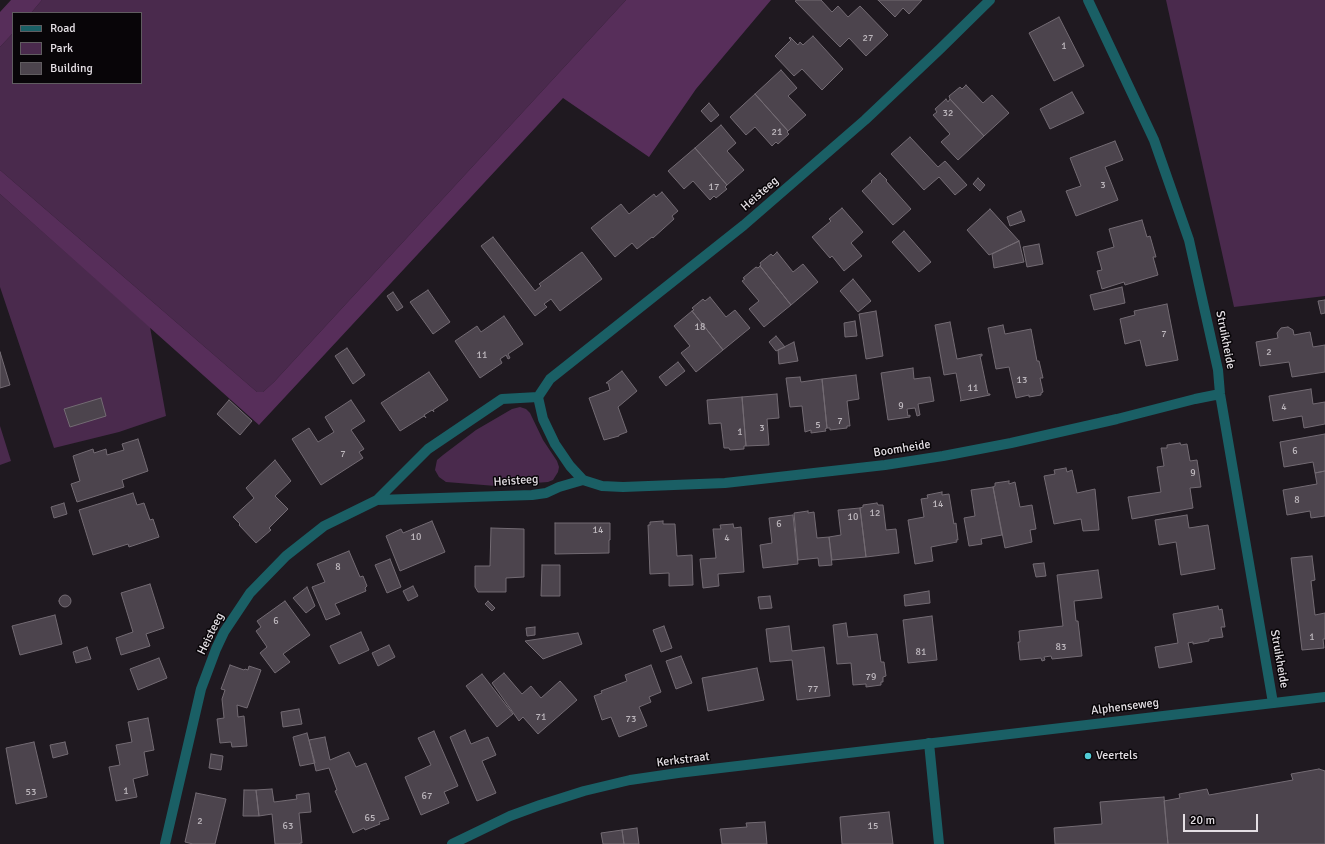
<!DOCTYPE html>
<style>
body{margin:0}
#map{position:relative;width:1325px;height:844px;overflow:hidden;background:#1f1920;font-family:Signika,sans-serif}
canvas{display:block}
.legend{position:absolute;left:12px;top:12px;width:130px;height:72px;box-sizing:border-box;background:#080508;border:1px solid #605c60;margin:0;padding:5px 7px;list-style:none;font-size:12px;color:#e4dfe4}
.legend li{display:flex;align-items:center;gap:8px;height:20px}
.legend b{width:20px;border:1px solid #605c60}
.scale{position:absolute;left:1183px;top:814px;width:75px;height:18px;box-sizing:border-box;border:2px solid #e4dfe4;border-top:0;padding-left:5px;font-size:12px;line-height:14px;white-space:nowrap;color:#e4dfe4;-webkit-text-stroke:3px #080508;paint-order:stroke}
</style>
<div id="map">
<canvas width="1325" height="844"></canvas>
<ul class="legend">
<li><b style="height:5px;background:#1a5f65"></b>Road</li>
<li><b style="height:11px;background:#4a2a4d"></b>Park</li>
<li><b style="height:11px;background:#4c444d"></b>Building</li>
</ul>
<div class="scale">20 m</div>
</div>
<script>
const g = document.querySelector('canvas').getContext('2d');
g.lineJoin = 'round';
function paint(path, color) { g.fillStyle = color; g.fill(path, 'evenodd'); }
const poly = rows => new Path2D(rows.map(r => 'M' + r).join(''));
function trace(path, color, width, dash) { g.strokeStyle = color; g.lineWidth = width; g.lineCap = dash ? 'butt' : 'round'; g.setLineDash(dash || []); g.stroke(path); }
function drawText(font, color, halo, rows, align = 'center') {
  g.font = font + ' Signika,sans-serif'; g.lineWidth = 3; g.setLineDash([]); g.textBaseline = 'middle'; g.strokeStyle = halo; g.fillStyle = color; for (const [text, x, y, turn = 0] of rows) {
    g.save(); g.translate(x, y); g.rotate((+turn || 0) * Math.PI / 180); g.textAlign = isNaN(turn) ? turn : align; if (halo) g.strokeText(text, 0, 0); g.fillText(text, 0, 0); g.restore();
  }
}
paint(poly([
 [42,0,626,0,274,382,263,392,257,392,0,170,0,47,13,33,13,83,141,83,141,13,31,13],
 [1166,0,1325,0,1325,296,1234,307],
 [0,194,150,327,166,416,119,432,54,448,0,287],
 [520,407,526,409,530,413,543,440,557,461,559,467,558,472,553,480,548,482,496,486,446,482,439,477,435,470,437,460,443,455,476,430,512,409],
 [0,426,11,461,0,465]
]), '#4a2a4d');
paint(poly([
 [11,0,42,0,31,13,13,13,13,33,0,47,0,12],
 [626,0,771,0,696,89,649,157,563,98,259,425,0,194,0,170,257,392,263,392,274,382]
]), '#572e5a');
const building = poly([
 [797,0,821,0,832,12,838,6,848,17,860,6,888,35,866,56,849,38,840,47,795,1,797,0],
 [878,0,922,0,909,14,903,8,895,17,878,0],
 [1059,17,1084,66,1054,81,1029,33,1059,17],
 [813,36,843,69,822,90,802,69,794,76,775,56,791,40,789,38,790,37,798,45,800,42,803,45,813,36],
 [781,70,797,88,788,96,806,115,788,131,755,94,781,70],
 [966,85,983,103,992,95,1009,113,984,136,950,99,949,96,960,87,962,89,966,85],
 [1072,92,1084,113,1050,129,1040,109,1072,92],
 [755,94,788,131,787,132,789,134,778,144,776,142,772,146,755,127,746,135,730,117,755,94],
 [946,99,948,102,950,99,984,136,958,160,941,142,950,134,933,115,937,112,935,109,946,99],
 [709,103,719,115,711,122,701,111,709,103],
 [721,125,736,143,727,151,744,170,727,185,695,148,721,125],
 [910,137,938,167,945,161,967,185,955,195,939,177,924,190,891,154,910,137],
 [1115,141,1123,160,1105,167,1118,200,1076,216,1066,191,1081,186,1070,158,1115,141],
 [695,148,727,185,725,187,727,189,716,198,714,196,710,200,693,181,684,189,668,171,695,148],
 [880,173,887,180,886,181,911,209,893,225,862,191,872,182,871,181,880,173],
 [978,178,985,185,980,191,973,184,978,178],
 [662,192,678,211,672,216,674,219,653,238,652,237,637,249,632,243,615,257,591,228,621,204,629,214,654,194,656,197,662,192],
 [842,208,863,232,851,243,862,256,844,271,832,256,830,258,812,237,831,221,829,219,842,208],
 [990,209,1019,241,989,255,967,230,990,209],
 [1021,211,1025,221,1010,226,1007,217,1021,211],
 [1142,220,1147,237,1150,236,1156,257,1153,257,1158,275,1125,285,1124,282,1102,289,1097,271,1102,270,1097,252,1114,247,1109,229,1142,220],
 [904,231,931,262,919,272,892,242,904,231],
 [493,237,535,291,541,286,539,284,582,252,602,279,560,311,551,299,544,304,547,307,535,316,481,246,493,237],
 [1019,241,1024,262,994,268,992,254,1019,241],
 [1039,244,1043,264,1027,267,1023,247,1039,244],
 [777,252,793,272,803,264,818,282,791,305,760,266,761,265,760,263,771,254,773,256,777,252],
 [760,266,791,305,764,327,749,309,759,301,742,281,745,279,743,278,756,267,758,268,760,266],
 [853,279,871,301,858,312,840,291,853,279],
 [1122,287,1125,303,1094,310,1090,295,1122,287],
 [428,290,450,322,433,334,410,302,428,290],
 [393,292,403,307,397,311,387,296,393,292],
 [710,297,726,317,735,310,750,328,723,350,692,311,694,310,692,308,703,299,705,301,710,297],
 [1325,300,1325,313,1321,314,1318,301,1325,300],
 [1167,304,1178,360,1146,366,1140,340,1125,344,1120,319,1135,315,1134,311,1167,304],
 [692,311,723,350,696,372,681,353,690,346,674,326,692,311],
 [876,311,883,356,866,359,859,314,876,311],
 [504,316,523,344,508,354,510,358,508,359,506,355,500,359,502,363,480,378,455,341,477,326,481,332,504,316],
 [855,321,857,336,845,337,844,323,855,321],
 [950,322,957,359,982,354,982,356,980,356,988,394,990,394,990,395,960,401,961,400,956,373,944,375,935,325,950,322],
 [1003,325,1005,334,1031,329,1037,361,1039,361,1043,378,1040,378,1043,392,1041,393,1041,395,1029,397,1029,395,1016,398,1009,367,996,369,988,328,1003,325],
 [1288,327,1293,330,1294,335,1310,332,1313,347,1325,345,1325,372,1292,377,1289,362,1260,366,1256,342,1278,338,1277,333,1281,328,1288,327],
 [776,336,785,347,776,351,769,342,776,336],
 [794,342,798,361,779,364,778,350,794,342],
 [347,348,365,375,353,384,335,356,347,348],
 [0,352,10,385,0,388,0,352],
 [678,362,685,371,666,386,659,377,678,362],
 [913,368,914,379,930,377,934,401,918,404,920,415,917,416,915,408,907,409,908,416,910,415,910,417,888,420,881,373,913,368],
 [622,371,637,391,618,407,627,432,619,435,619,436,604,440,589,398,610,390,608,383,606,383,622,371],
 [429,372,448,400,433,410,434,412,432,410,424,415,426,418,424,416,400,431,381,403,429,372],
 [856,375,859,399,847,401,850,426,847,426,847,428,830,430,830,428,827,428,822,379,856,375],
 [800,377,801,382,822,379,827,428,825,429,826,431,811,433,811,430,805,432,802,406,790,407,786,378,800,377],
 [1311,389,1313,404,1325,402,1325,424,1304,428,1302,416,1273,421,1269,396,1311,389],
 [777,394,779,418,767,419,769,445,746,446,742,397,777,394],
 [742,397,746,446,744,446,744,449,730,450,729,448,724,448,721,423,709,424,707,400,742,397],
 [101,398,106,416,70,427,64,409,101,398],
 [229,400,252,421,240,435,217,414,229,400],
 [351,400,365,421,351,430,364,449,359,452,363,458,321,485,292,439,309,428,318,442,334,432,325,417,351,400],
 [1325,434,1325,471,1315,473,1313,462,1284,467,1280,442,1325,434],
 [138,439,148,471,122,480,124,487,77,502,71,484,80,481,73,456,93,449,94,453,106,449,107,455,124,450,122,444,138,439],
 [1180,443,1181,445,1187,444,1190,461,1197,460,1201,487,1190,488,1193,508,1132,519,1128,497,1161,492,1157,467,1164,466,1161,448,1167,448,1167,445,1180,443],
 [275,460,291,481,275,496,288,509,269,528,271,530,256,543,239,525,240,524,233,517,254,498,246,488,275,460],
 [1066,468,1067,472,1072,470,1077,493,1095,489,1099,530,1083,531,1081,519,1054,524,1044,476,1055,474,1054,470,1066,468],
 [1325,471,1325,516,1311,518,1310,511,1287,515,1283,490,1317,484,1315,473,1325,471],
 [1009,481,1009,484,1015,482,1020,507,1032,505,1036,529,1030,530,1032,542,1005,548,993,487,995,486,995,483,1009,481],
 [993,487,1002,535,981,539,982,544,969,546,964,518,975,516,971,490,993,487],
 [942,492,942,495,949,494,954,524,956,523,958,540,956,540,957,542,931,547,933,561,915,564,908,520,924,517,921,499,928,498,927,495,942,492],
 [133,493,137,505,144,503,150,520,153,519,159,537,129,547,128,544,93,555,79,510,133,493],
 [64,503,67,514,54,518,51,507,64,503],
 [877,503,878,505,883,505,886,530,896,529,899,553,866,557,860,508,863,507,863,505,877,503],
 [860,508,866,557,832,560,829,537,841,535,838,510,860,508],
 [808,511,808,513,814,512,817,538,829,537,832,565,819,566,818,558,798,560,794,513,808,511],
 [793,515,798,564,763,568,760,545,772,543,769,518,793,515],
 [1187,515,1189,528,1208,525,1215,569,1181,575,1176,542,1159,545,1155,520,1187,515],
 [432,521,445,552,400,571,386,536,401,529,403,533,432,521],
 [663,521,663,524,675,524,677,556,692,555,693,585,669,586,669,573,650,574,648,525,650,525,650,522,663,521],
 [555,523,610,523,610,540,609,540,609,553,555,554,555,523],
 [733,524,734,528,741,527,744,572,718,574,719,586,703,588,700,559,716,558,713,529,721,529,720,525,733,524],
 [491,528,524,529,524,577,506,578,506,592,478,592,475,587,475,566,490,566,491,528],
 [349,551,360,577,363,576,367,586,365,588,366,591,335,604,340,614,326,620,312,587,325,582,317,564,349,551],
 [1312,556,1315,580,1311,581,1315,615,1325,613,1325,639,1323,639,1324,648,1302,650,1291,558,1312,556],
 [390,559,401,587,387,593,375,565,390,559],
 [1044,563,1046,576,1036,577,1033,564,1044,563],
 [542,565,560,565,560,596,541,596,542,565],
 [1098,570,1102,598,1074,601,1076,621,1078,621,1082,656,1052,659,1051,656,1044,657,1045,660,1042,661,1041,658,1020,660,1018,642,1020,642,1019,631,1063,626,1057,575,1098,570],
 [150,584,164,628,146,634,150,646,121,655,116,638,133,632,121,593,150,584],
 [413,586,418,596,408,601,403,591,413,586],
 [307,587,315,606,306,613,293,598,307,587],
 [929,591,930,603,905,606,904,595,929,591],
 '59 601a6 6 0 1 1 12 0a6 6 0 1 1-12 0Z',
 [770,596,772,608,760,609,758,597,770,596],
 [285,601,310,635,283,654,290,662,275,673,260,653,267,647,256,631,261,627,257,621,285,601],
 [488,601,495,608,492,611,485,604,488,601],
 [1218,606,1219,610,1222,609,1225,627,1221,627,1223,637,1209,639,1209,641,1193,644,1193,642,1188,643,1192,662,1159,668,1155,647,1178,643,1173,614,1218,606],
 [55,615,62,644,20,655,12,626,55,615],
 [932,616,937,660,908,663,903,620,932,616],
 [846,623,848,637,877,634,881,662,884,662,886,676,883,677,883,682,881,682,881,685,866,687,866,684,853,685,851,663,837,664,833,625,846,623],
 [664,626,672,648,661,652,653,630,664,626],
 [789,626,792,651,824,647,830,696,797,700,792,660,770,662,766,629,789,626],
 [535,627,535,635,527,636,526,628,535,627],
 [361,632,369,650,339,664,330,646,361,632],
 [578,633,582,644,543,659,525,641,578,633],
 [389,645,395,657,378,666,372,653,389,645],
 [87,647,91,659,76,663,73,652,87,647],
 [681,656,692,683,676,689,666,661,681,656],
 [159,658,167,678,138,690,130,669,159,658],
 [230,665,244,670,245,669,248,670,249,666,261,670,247,708,237,705,238,717,244,716,247,746,232,747,231,742,220,743,217,719,224,718,222,699,225,690,221,689,230,665],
 [651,665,661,692,649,697,651,702,639,707,647,726,619,737,611,717,602,720,594,696,602,693,601,691,627,681,625,675,651,665],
 [757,668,764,700,708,711,702,678,757,668],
 [504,673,522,694,531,686,541,698,560,681,577,700,538,734,523,717,519,721,492,683,504,673],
 [482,674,513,714,497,727,466,686,482,674],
 [299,709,302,724,283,727,281,712,299,709],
 [148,718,154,750,144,752,148,775,133,779,137,797,116,801,109,767,120,765,116,745,132,742,128,722,148,718],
 [465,730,471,744,488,737,496,755,482,761,496,793,477,801,450,737,465,730],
 [434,731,458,786,444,792,449,803,421,815,405,777,431,765,418,738,434,731],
 [307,733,315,763,300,766,293,737,307,733],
 [325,737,330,760,349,752,356,767,366,763,389,819,379,822,380,824,365,830,364,828,353,833,335,791,337,790,329,768,316,771,309,740,325,737],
 [34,742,47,797,16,804,6,748,34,742],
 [65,742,68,754,53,758,50,745,65,742],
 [211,754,223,756,221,770,209,768,211,754],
 [1319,769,1325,771,1325,844,1168,844,1164,801,1180,798,1179,794,1207,789,1209,795,1293,780,1291,774,1319,769],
 [272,789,274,802,297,799,296,795,309,793,311,812,299,813,302,843,300,843,300,844,275,844,272,814,259,816,256,790,272,789],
 [244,790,256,790,259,816,243,816,244,790],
 [196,793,226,799,215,844,193,844,185,842,196,793],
 [1164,797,1168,844,1055,844,1054,828,1102,824,1100,802,1164,797],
 [889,812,893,844,842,844,840,817,889,812],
 [765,822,767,844,722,844,720,829,747,827,746,823,765,822],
 [637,828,639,844,624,844,622,830,637,828],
 [622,830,624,844,603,844,601,833,622,830]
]);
paint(building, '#4c444d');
trace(building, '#736b73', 1);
trace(poly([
 [1088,0,1154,140,1189,240,1218,370,1220,394,1273,703],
 [538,397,543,419,555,444,570,466,583,480,602,486,623,487,725,483,885,465,943,456,1011,443,1117,419,1195,399,1220,394],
 [377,500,532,495,546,493,559,487,583,480],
 [929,743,939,844],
 [165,844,201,689,216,649,224,632,250,593,286,556,324,526,377,500,428,449,502,399,538,397,550,379,744,225,865,120,940,49,990,0]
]), '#1a5f65', 10);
trace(poly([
 [452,844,510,816,540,805,584,791,630,780,678,773,1325,697]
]), '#1a5f65', 10);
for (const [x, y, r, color] of [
 [1088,756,4,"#52ccd6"]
]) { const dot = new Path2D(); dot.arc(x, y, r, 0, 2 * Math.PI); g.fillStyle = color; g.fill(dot); trace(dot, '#080508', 1.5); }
drawText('10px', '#beb8be', null, [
 ["27",868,38],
 ["1",1064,46],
 ["32",948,113],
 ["21",777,132],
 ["3",1103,185],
 ["17",714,187],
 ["18",700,327],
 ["7",1164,334],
 ["2",1269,352],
 ["11",482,355],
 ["13",1022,380],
 ["11",973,388],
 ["9",901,406],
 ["4",1284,407],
 ["7",840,421],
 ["5",818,425],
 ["3",762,428],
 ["1",740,432],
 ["6",1295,451],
 ["7",343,454],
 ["9",1193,473],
 ["8",1297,500],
 ["14",938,504],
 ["12",875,513],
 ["10",853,517],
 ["6",779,524],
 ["14",598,530],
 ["10",416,537],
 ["4",727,538],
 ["8",338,567],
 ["6",276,621],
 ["1",1312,637],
 ["83",1061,647],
 ["81",921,652],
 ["79",871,677],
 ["77",813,689],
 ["71",541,717],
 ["73",631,719],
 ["1",126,791],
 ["53",31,792],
 ["67",427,796],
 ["65",370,818],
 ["2",200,821],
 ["63",288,826],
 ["15",873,826]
]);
drawText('12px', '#e4dfe4', '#080508', [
 ["Heisteeg",760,194,-41],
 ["Struikheide",1225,340,79],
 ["Boomheide",902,449,-9],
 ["Heisteeg",516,481,-4],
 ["Heisteeg",211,634,-64],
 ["Struikheide",1279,659,80],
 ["Alphenseweg",1125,707,-7],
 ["Kerkstraat",683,760,-7]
]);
drawText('12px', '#e4dfe4', '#080508', [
 ["Veertels",1096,756]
], 'left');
</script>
